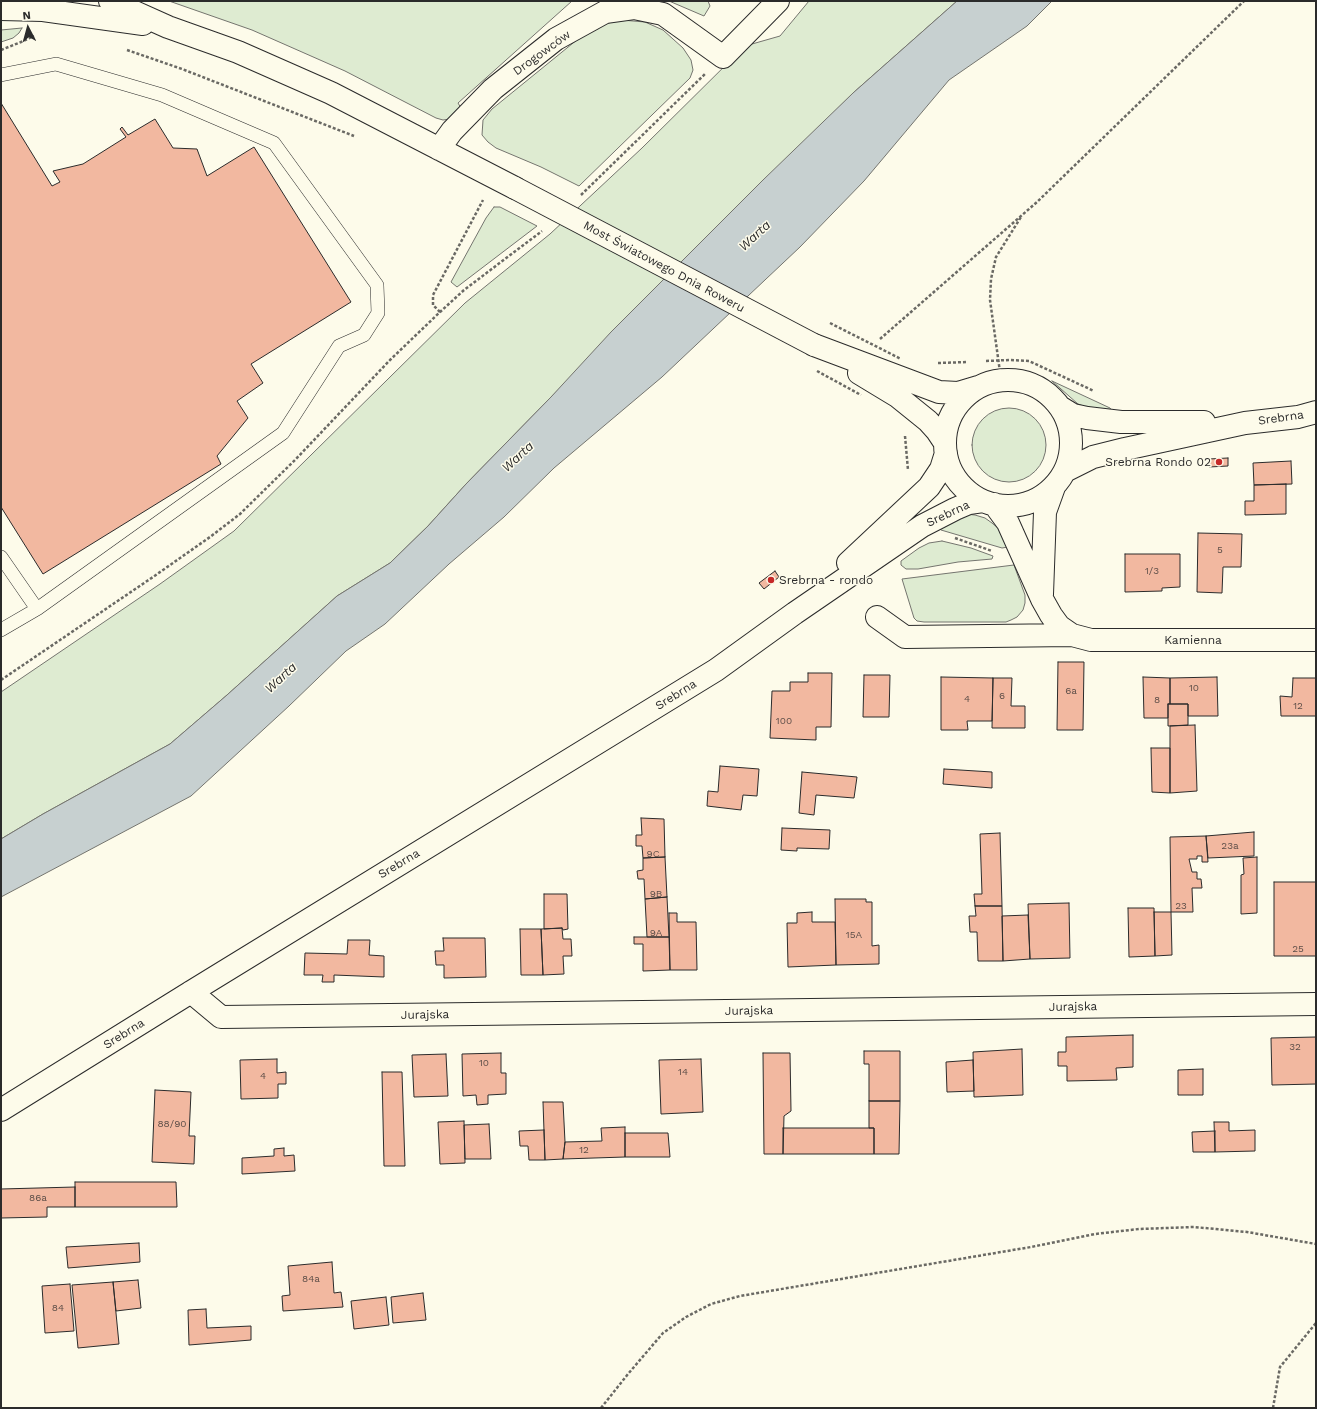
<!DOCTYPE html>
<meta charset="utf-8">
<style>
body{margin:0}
#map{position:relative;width:1317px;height:1409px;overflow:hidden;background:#fdfbea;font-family:"Work Sans",sans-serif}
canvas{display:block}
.frame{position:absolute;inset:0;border:2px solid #2b2b2b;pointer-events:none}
.north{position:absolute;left:8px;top:8px;width:40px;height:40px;-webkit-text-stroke:3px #fdfbea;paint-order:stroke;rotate:354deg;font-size:11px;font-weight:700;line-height:16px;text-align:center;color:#2b2b2b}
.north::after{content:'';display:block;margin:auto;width:14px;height:18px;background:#2b2b2b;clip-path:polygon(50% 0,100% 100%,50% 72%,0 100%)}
</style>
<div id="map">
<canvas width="1317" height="1409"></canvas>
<div class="frame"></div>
<div class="north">N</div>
</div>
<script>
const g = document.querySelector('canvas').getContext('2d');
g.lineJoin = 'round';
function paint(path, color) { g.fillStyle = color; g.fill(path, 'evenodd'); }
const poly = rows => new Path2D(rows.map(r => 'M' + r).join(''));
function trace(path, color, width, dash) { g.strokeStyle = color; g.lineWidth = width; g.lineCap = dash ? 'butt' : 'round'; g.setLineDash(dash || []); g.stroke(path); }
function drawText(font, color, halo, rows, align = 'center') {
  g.font = font + ' "Work Sans",sans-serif'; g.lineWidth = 3; g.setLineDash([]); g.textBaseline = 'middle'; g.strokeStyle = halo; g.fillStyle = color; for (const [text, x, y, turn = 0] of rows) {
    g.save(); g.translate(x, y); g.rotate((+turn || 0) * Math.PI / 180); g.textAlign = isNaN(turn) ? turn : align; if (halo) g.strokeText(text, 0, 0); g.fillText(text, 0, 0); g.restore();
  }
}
const green = poly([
 [169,1,572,1,458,103,461,108,450,119,443,120,436,118,345,71,252,30,169,1],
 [669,1,708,1,710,6,704,16,669,1],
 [809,1,957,1,853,93,551,397,466,484,428,526,390,563,337,596,227,695,170,744,43,814,1,839,1,692,160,584,234,531,465,303,550,234,642,148,745,46,780,36,809,1],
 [621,20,645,22,663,30,683,48,691,60,693,70,690,78,579,186,541,167,496,148,488,142,482,135,483,120,492,109,578,39,600,25,621,20],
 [22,28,19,33,13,38,1,42,1,30,22,28],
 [494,207,500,207,537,226,457,287,451,282,486,218,494,207],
 [1052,381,1110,408,1113,412,1086,407,1078,404,1052,381],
 '972 445a37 37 0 1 1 74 0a37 37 0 1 1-74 0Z',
 [965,514,975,515,985,518,992,523,999,529,1008,547,1002,548,941,530,936,525,965,514],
 [942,541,971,548,993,556,992,559,958,562,918,569,906,569,901,565,901,561,919,548,929,543,942,541],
 [1014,565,1025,595,1025,603,1023,610,1017,617,1011,620,1006,622,924,622,917,621,914,618,902,579,1014,565]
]);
paint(green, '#deebd1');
trace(green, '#74746e', 1);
const water = poly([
 [957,1,1052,1,1027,26,949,80,864,181,800,247,662,377,554,468,504,517,449,564,385,624,346,651,289,706,191,796,1,897,1,839,43,814,170,744,227,695,337,596,390,563,428,526,466,484,551,397,611,332,763,180,853,93,957,1]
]);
paint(water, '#c7d0d0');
trace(water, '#74746e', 1);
const building = poly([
 [1,103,52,186,60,182,53,171,83,164,126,137,120,129,122,127,128,135,155,119,173,148,197,149,207,176,254,147,351,302,251,364,263,383,237,401,248,418,217,456,221,464,43,574,1,507,1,103],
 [1228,458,1228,466,1209,467,1209,459,1228,458],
 [1291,461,1292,484,1254,485,1253,463,1291,461],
 [1286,484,1286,514,1245,515,1245,501,1254,501,1254,485,1286,484],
 [1198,533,1242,534,1241,567,1223,567,1222,593,1197,592,1198,533],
 [1125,554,1180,554,1180,587,1162,588,1162,591,1125,592,1125,554],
 [775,571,779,577,764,589,759,583,775,571],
 [1058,662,1084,662,1083,730,1057,730,1058,662],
 [808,673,832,673,831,727,816,727,816,740,770,738,772,691,790,691,790,682,808,682,808,673],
 [864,675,890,675,889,717,863,717,864,675],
 [941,677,993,678,992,721,967,721,968,730,941,730,941,677],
 [1143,677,1170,678,1170,704,1168,704,1168,718,1144,718,1143,677],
 [1217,677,1218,716,1188,716,1188,704,1170,704,1170,678,1217,677],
 [993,678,1012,678,1011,706,1025,706,1025,728,992,728,993,678],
 [1293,678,1316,678,1316,716,1281,716,1280,696,1292,697,1293,678],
 [1168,704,1188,704,1188,725,1168,726,1168,704],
 [1195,725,1197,791,1170,793,1170,726,1195,725],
 [1151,748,1170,748,1170,793,1152,792,1151,748],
 [720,766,759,769,757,796,743,795,741,810,707,806,708,791,718,792,720,766],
 [944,769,992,772,992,788,943,784,944,769],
 [802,772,857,777,854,798,816,795,814,815,799,813,802,772],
 [641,818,664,819,665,857,643,858,642,846,636,846,636,835,642,835,641,818],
 [782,828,830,830,829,849,797,848,797,851,781,850,782,828],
 [1254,832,1254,856,1208,858,1206,836,1254,832],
 [1000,833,1002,906,975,906,974,894,982,894,980,834,1000,833],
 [1206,836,1208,862,1202,862,1202,856,1197,856,1197,859,1189,859,1192,872,1197,872,1197,879,1201,879,1202,888,1192,888,1193,912,1171,912,1170,837,1206,836],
 [665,857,667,897,645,899,644,879,638,879,637,871,643,870,643,858,665,857],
 [1257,857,1257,913,1241,914,1241,875,1244,874,1243,858,1257,857],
 [1274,882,1316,882,1316,956,1274,956,1274,882],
 [544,894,567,894,568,929,563,930,562,928,544,929,544,894],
 [667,897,669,937,647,937,645,899,667,897],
 [835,899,866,899,866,902,872,902,872,946,879,945,879,964,836,965,835,899],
 [1069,903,1070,958,1030,959,1028,904,1069,903],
 [975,906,1002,906,1003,961,978,961,977,932,970,932,969,916,976,916,975,906],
 [1128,908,1154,908,1155,956,1129,957,1128,908],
 [812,912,812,922,835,922,836,965,788,967,787,923,797,923,797,913,812,912],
 [1154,912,1171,912,1172,955,1155,956,1154,912],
 [669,913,677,913,677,922,696,922,697,970,670,970,669,913],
 [1028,915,1030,959,1003,961,1002,916,1028,915],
 [562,928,563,939,571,939,572,956,563,956,564,974,543,975,541,929,562,928],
 [520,929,541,929,543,975,521,975,520,929],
 [634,937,669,937,670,970,643,971,643,944,634,944,634,937],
 [443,938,485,938,486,977,444,978,444,965,436,965,435,951,444,951,443,938],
 [348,940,370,940,369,955,384,956,384,977,334,975,334,982,322,982,323,975,304,975,305,953,347,954,348,940],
 [1133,1035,1133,1067,1116,1068,1117,1080,1067,1081,1067,1066,1058,1066,1058,1052,1066,1052,1066,1037,1133,1035],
 [1316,1037,1316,1084,1272,1085,1271,1038,1316,1037],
 [1022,1049,1023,1095,974,1097,973,1052,1022,1049],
 [864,1051,900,1051,900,1101,869,1101,869,1064,864,1064,864,1051],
 [501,1053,501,1073,506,1073,506,1094,488,1095,488,1104,477,1105,476,1095,463,1096,462,1054,501,1053],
 [763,1053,790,1053,791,1111,784,1116,783,1154,764,1154,763,1053],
 [446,1054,448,1096,414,1097,412,1055,446,1054],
 [277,1059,277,1073,286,1072,286,1084,278,1084,278,1098,241,1099,240,1060,277,1059],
 [701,1059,703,1112,661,1114,659,1060,701,1059],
 [973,1060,974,1091,947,1092,946,1062,973,1060],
 [1203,1069,1203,1095,1178,1095,1178,1070,1203,1069],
 [382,1072,402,1072,405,1166,384,1166,382,1072],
 [155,1090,191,1092,189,1136,195,1136,194,1164,152,1162,155,1090],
 [869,1101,900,1101,899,1154,874,1154,874,1128,869,1128,869,1101],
 [543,1102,563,1102,565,1142,563,1159,545,1160,543,1102],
 [464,1121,465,1163,440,1164,438,1122,464,1121],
 [1214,1122,1229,1122,1229,1131,1255,1130,1255,1151,1215,1152,1214,1122],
 [489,1124,491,1159,465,1159,464,1125,489,1124],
 [625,1127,625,1157,563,1159,565,1142,602,1141,601,1128,625,1127],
 [783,1128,874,1128,874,1154,783,1154,783,1128],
 [544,1130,545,1160,529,1160,528,1146,520,1146,519,1131,544,1130],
 [1215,1131,1215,1152,1193,1152,1192,1132,1215,1131],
 [625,1133,668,1133,670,1157,625,1157,625,1133],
 [284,1148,284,1156,294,1155,295,1171,242,1174,242,1158,274,1156,274,1149,284,1148],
 [75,1182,176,1182,177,1207,75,1207,75,1182],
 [75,1187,75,1207,47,1207,47,1217,1,1218,1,1189,75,1187],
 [139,1243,140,1262,68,1268,66,1247,139,1243],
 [332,1262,334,1293,341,1292,343,1307,283,1311,282,1296,290,1295,288,1266,332,1262],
 [138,1280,141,1308,116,1311,113,1282,138,1280],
 [113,1282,119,1344,78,1348,72,1285,113,1282],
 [70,1284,74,1331,45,1333,42,1286,70,1284],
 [423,1293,426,1320,393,1323,391,1297,423,1293],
 [386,1297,389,1325,354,1329,351,1301,386,1297],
 [206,1309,207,1328,251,1326,251,1340,189,1345,188,1310,206,1309]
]);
paint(building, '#f2b8a0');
trace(building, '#2b2b2b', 1);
const service = poly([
 [1,75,56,64,162,95,274,143,377,285,378,313,364,335,339,346,283,433,37,609,1,630],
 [1,557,37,609]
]);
const minor = poly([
 [110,1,168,27,238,52,331,93,515,188],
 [1,9,43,10,143,24],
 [439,149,452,131,493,89,556,39,605,12,634,8,663,14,723,57,778,1],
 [814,345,939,392,958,393,978,387],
 [859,373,897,396,928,421,937,431,945,443],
 '945 443a63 63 0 1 1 126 0a63 63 0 1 1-126 0Z',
 [1060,407,1073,415,1087,418,1121,422,1204,422],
 [1065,471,1093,457,1125,449,1245,423,1298,417,1316,412],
 [994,504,1008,523,1042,599,1051,615,1059,626,1072,635],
 [848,563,929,487,941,469,946,453],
 [1042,594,1045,512,1054,487],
 [877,617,905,637,1072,635,1091,640,1316,640],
 [191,992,221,1017,1316,1004],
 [1,1110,191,992,716,670,795,613,922,526,955,509,969,503,983,501]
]);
trace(service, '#2b2b2b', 14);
trace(minor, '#2b2b2b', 24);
trace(poly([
 [1,50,21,42,34,36],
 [127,50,182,69,354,136],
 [581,195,705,74],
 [440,312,433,305,433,295,483,200],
 [880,339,1037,202,1244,1],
 [986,361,1009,360,1029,361,1094,391],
 [938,363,967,362],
 [1000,372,990,300,991,279,996,257,1021,217],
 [905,436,908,470],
 [955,538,992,551],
 [1,680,153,577,210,537,240,514,295,460,390,360,440,312,464,290,542,231],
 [601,1408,628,1374,663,1333,686,1317,711,1304,740,1296,1031,1247,1095,1234,1139,1229,1194,1227,1247,1232,1316,1244],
 [1273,1408,1280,1367,1316,1323]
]), '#6a6964', 2.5, [3, 2]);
trace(service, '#fdfbea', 13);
trace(minor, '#fdfbea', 22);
const minorBridge = poly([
 [515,188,814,345]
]);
trace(minorBridge, '#2b2b2b', 24, []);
trace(poly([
 [830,323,901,359],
 [817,371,861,395]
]), '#6a6964', 2.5, [3, 2]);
trace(minorBridge, '#fdfbea', 22);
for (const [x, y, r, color] of [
 [1219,462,4,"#c62828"],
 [771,580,4,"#c62828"]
]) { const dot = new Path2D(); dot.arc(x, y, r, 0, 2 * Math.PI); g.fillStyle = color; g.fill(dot); trace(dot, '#fdfbea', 1.5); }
drawText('10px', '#5d4e48', null, [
 ["5",1220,550],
 ["1/3",1152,571],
 ["10",1194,688],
 ["6a",1071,691],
 ["6",1002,696],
 ["4",967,699],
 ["8",1157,700],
 ["12",1298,706],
 ["100",784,721],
 ["23a",1230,846],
 ["9C",653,854],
 ["9B",656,894],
 ["23",1181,906],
 ["9A",656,933],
 ["15A",854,935],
 ["25",1298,949],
 ["32",1295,1047],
 ["10",484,1063],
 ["14",683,1072],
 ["4",263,1076],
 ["88/90",172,1124],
 ["12",584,1150],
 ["86a",38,1198],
 ["84a",311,1279],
 ["84",58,1308]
]);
drawText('12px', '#2b2b2b', '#fdfbea', [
 ["Drogowców",542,53,-36],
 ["Most Światowego Dnia Roweru",664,267,28],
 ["Srebrna",1281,418,-8],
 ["Srebrna",948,514,-25],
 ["Kamienna",1193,640],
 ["Srebrna",676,695,-32],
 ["Srebrna",399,864,-31],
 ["Jurajska",1073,1007,-1],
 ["Jurajska",749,1011,-1],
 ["Jurajska",425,1015,-1],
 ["Srebrna",124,1034,-32]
]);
drawText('12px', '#2b2b2b', '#fdfbea', [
 ["Srebrna Rondo 02",1211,462],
 ["Srebrna - rondo",779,580,"left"]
], 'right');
drawText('italic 13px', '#2b2b2b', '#fdfbea', [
 ["Warta",755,236,-43],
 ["Warta",518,457,-43],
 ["Warta",281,678,-43]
]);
</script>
